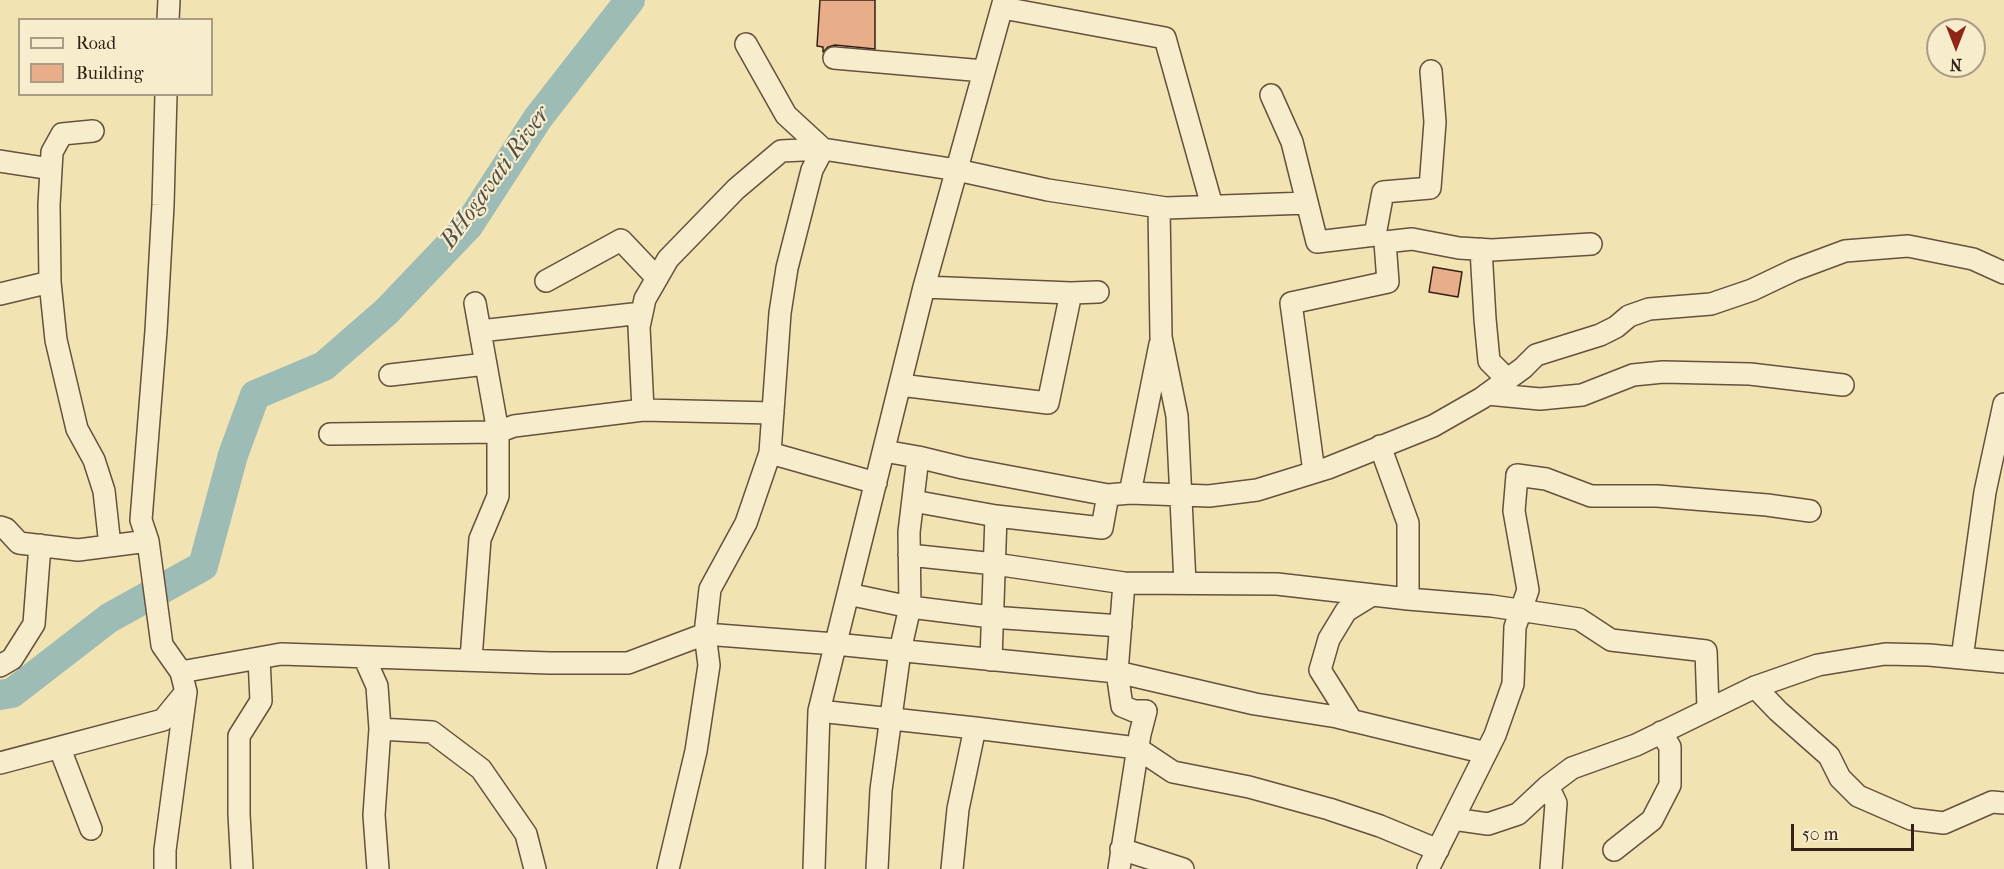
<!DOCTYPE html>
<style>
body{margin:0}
#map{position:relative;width:2004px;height:869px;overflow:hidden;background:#f2e3b2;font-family:"IM FELL French Canon",serif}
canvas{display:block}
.legend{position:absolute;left:18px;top:18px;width:195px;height:78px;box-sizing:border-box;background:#f7edcd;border:2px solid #a99b84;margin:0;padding:8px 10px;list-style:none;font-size:18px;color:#342017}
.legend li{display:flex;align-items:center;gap:12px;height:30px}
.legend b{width:30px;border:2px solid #a99b84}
.north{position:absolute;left:1926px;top:18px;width:60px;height:60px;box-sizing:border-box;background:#f7edcd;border:2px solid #a99b84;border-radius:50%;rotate:180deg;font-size:16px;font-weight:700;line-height:24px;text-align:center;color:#342017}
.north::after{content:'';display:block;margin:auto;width:21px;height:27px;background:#8f2418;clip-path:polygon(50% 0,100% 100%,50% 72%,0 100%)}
.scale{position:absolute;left:1791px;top:824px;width:123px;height:27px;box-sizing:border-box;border:3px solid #342017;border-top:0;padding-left:8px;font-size:18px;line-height:21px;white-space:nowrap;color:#342017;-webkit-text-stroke:4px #f7edcd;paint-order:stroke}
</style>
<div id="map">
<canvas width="2004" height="869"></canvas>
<ul class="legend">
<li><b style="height:8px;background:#f7edcd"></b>Road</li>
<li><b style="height:16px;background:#e8ad89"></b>Building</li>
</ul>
<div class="north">N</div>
<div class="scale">50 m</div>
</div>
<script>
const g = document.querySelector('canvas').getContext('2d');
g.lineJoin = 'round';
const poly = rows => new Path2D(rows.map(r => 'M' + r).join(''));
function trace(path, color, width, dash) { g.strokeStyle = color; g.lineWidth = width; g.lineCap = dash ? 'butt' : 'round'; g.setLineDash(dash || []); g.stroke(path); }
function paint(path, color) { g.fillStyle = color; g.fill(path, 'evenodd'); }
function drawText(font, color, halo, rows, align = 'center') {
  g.font = font + ' "IM FELL French Canon",serif'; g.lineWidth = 4.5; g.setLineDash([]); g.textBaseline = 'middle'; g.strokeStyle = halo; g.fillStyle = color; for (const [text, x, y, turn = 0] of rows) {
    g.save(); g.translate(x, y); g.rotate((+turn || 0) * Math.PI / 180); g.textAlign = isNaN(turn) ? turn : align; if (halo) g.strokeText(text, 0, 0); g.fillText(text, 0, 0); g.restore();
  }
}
trace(poly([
 [0,695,12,693,109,618,203,566,233,455,255,395,324,366,387,311,468,226,538,118,630,0]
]), '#9ebcb6', 30);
const building = poly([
 [820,0,875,0,875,49,835,45,828,47,823,52,823,47,817,46,820,0],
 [1433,267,1462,272,1458,297,1429,292,1433,267]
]);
paint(building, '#e8ad89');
trace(building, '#342017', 1.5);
const minor = poly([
 [1003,8,1165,38,1212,206],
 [168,20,169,0],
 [746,44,786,115,823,149],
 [834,58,984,71],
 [1271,95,1292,142,1317,242,1375,235,1383,192,1430,188,1435,122,1431,71],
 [93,131,62,134,52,152,49,205,50,282,56,340,77,429,94,460,104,491,110,546],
 [0,161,51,169],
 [1159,207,1161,337,1177,416,1185,583],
 [1481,249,1485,319,1489,361,1508,380],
 [546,281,621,240,657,278],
 [924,287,1071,293,1098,292],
 [0,294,50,282],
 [480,331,642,313],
 [390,375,486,364],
 [900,385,1048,403,1071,293],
 [1487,394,1540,399,1582,395,1633,375,1663,372,1750,374,1843,385],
 [773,413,643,410,639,327,645,299,668,259,736,189,781,151,823,149],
 [330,434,498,432,475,303],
 [1380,446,1408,523,1408,599],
 [770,453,876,483],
 [918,457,963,468,1108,495,1130,493,1209,496,1257,490,1328,468,1433,426,1482,398,1523,368,1536,355,1600,335,1616,327,1629,316,1649,309,1711,304,1752,290,1794,270,1845,251,1908,246,1973,259,2004,273],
 [1314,472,1291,303,1388,282,1385,242,1412,239,1459,248,1492,250,1591,244],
 [1130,493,1160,344],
 [913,501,996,516,1102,528,1108,495],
 [0,527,6,529,19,543,78,550,148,541],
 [909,555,995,564,1124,583,1277,584,1408,599,1492,606,1579,619,1611,640,1706,651,1708,708],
 [1124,583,1117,672,1255,704,1337,717,1486,753],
 [848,594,910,607,991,617,1121,626],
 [364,657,377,686,380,729,432,732,481,769,526,834,535,869],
 [1962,658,1985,492,2004,404],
 [471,659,480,539,498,496,498,432,514,426,643,410],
 [991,660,996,516],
 [0,666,12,659,34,624,40,545],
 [181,672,281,654,550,663,628,663,705,634,710,589,746,523,770,453,780,313,787,268,812,170,823,149,957,170,1048,190,1166,208,1307,203],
 [1755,687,1778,711,1829,756,1840,778,1858,796,1911,819,1944,823,1992,802,2004,803],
 [819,711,975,728,958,809,952,869],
 [1352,721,1320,670,1329,639,1346,611,1372,595],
 [975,728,1137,748,1173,772,1249,787,1329,809,1380,826,1438,850],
 [60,749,91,829],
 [0,763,163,720,185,693],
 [1548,786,1556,803,1551,869],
 [1453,819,1488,824,1518,814,1548,786,1572,768,1636,745,1755,687,1818,665,1885,654,1929,655,2004,662],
 [1121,849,1183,869],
 [1614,850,1652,820,1670,785,1670,747,1661,732],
 [165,869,165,850,186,692,181,672,162,645,148,541,141,520,156,331,163,205,166,94],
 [242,869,239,814,239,736,261,701,259,658],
 [378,869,374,815,380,729],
 [668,869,696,751,709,665,705,634,835,644,1117,672,1122,706,1134,711,1146,711,1140,734,1119,869],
 [814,869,819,711,924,287,1004,0],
 [877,869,881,790,900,651,910,607,909,532,918,457,884,451],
 [1428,869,1495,735,1513,684,1515,627,1528,590,1514,511,1517,475,1546,479,1591,496,1657,496,1767,505,1810,511]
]);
trace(minor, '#64513e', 24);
trace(minor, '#f7edcd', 21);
drawText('italic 24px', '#544f47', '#f7edcd', [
 ["BHogavati River",496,178,-54]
]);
</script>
